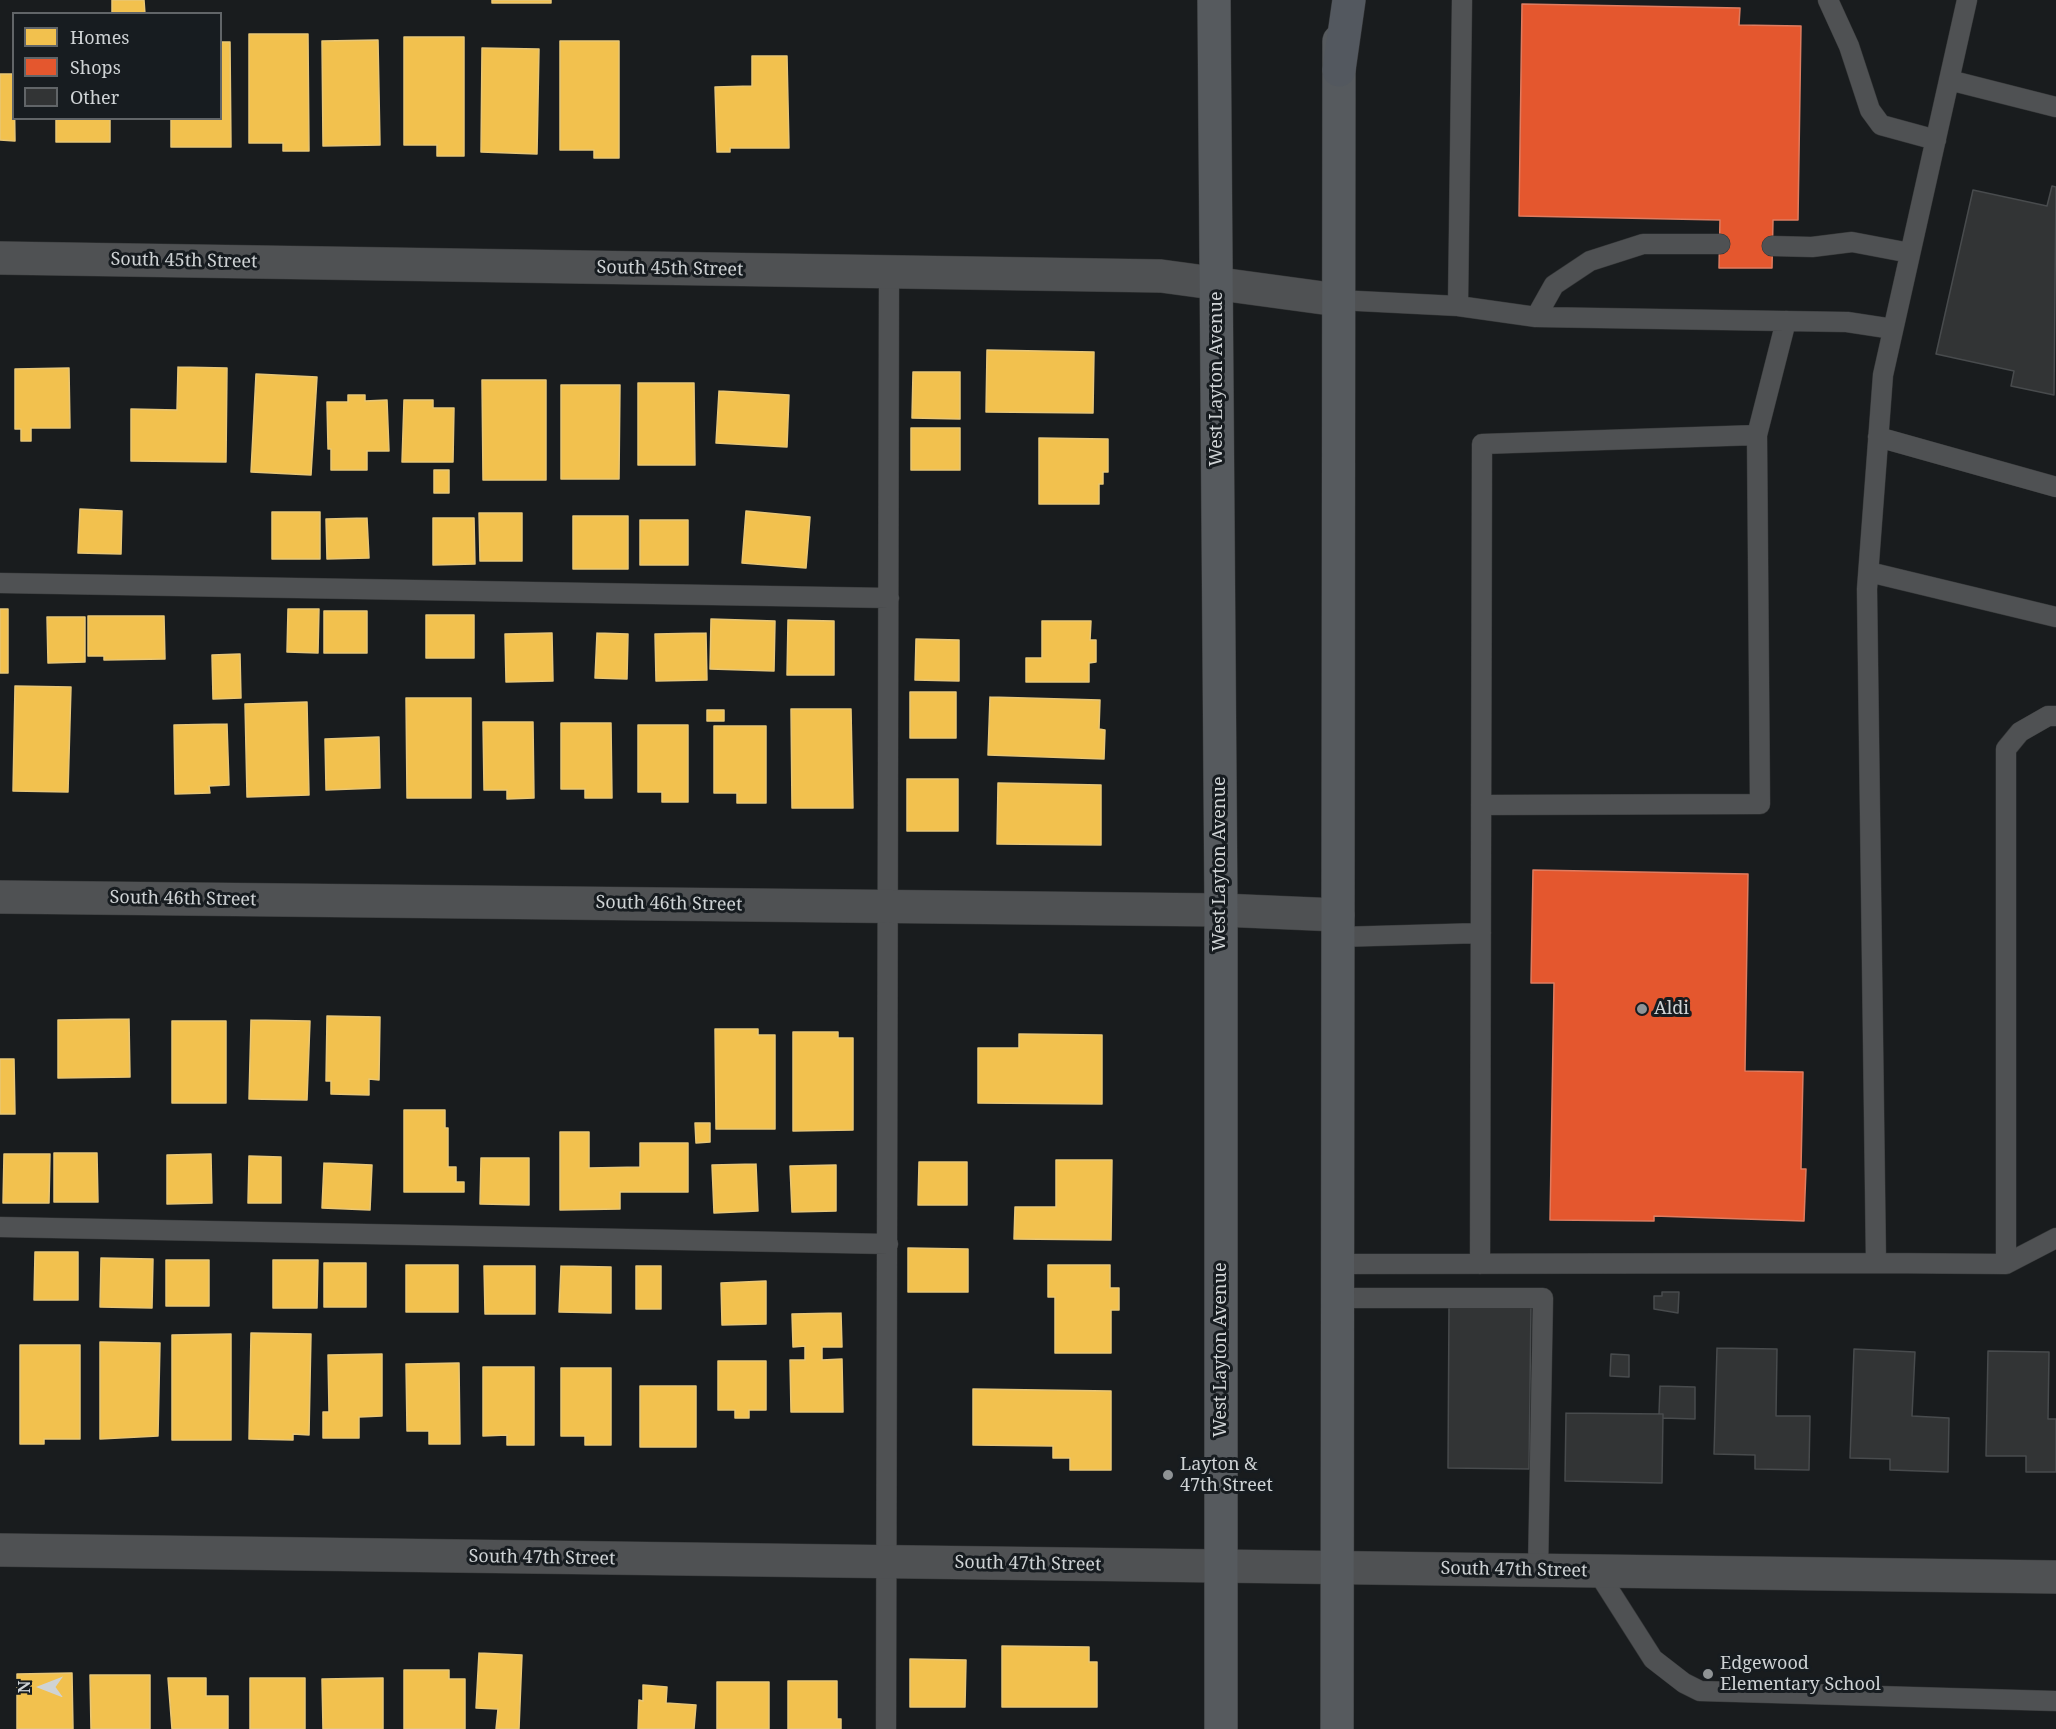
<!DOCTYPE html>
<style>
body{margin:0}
#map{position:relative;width:2056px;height:1729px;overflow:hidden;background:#191c1e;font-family:"Noto Serif",serif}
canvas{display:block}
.legend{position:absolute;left:12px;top:12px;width:210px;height:108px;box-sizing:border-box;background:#171c20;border:2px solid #616568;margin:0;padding:8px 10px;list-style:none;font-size:18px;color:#cfd3d5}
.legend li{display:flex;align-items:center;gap:12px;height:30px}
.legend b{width:30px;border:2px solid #616568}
.north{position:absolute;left:12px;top:1657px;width:60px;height:60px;-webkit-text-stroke:4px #171c20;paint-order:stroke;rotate:270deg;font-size:16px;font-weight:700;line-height:24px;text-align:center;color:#cfd3d5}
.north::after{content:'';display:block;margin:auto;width:21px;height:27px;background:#cfd3d5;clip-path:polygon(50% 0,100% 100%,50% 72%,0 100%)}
</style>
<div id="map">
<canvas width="2056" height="1729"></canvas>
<ul class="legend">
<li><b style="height:16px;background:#f2c14e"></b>Homes</li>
<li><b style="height:16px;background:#e4572e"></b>Shops</li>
<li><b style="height:16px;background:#323435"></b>Other</li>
</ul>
<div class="north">N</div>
</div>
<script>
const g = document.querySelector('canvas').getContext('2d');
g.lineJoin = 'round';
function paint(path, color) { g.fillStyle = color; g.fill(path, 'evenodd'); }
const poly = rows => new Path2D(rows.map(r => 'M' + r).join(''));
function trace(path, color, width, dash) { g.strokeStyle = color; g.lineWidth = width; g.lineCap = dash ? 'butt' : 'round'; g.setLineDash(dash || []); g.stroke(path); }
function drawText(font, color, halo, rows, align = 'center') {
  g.font = font + ' "Noto Serif",serif'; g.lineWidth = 6; g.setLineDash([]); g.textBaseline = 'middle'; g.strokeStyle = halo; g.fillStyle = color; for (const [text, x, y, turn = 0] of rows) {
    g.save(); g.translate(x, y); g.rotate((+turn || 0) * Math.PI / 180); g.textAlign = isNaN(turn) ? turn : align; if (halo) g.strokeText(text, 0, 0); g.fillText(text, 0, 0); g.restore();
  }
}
const homes = poly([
 [112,0,144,0,145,14,112,14,112,0],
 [492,0,551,0,551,3,492,3,492,0],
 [249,34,308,34,309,151,283,151,283,143,249,143,249,34],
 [404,37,464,37,464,156,437,156,437,145,404,145,404,37],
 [378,40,380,145,323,146,322,41,378,40],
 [560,41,619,41,619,158,594,158,594,150,560,150,560,41],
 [220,42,230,42,231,147,171,147,171,118,220,118,220,42],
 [482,48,539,49,537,154,481,152,482,48],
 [752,56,787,56,789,148,730,148,730,152,717,152,715,87,752,86,752,56],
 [0,74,14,74,15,141,0,140,0,74],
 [56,118,110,118,110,142,56,142,56,118],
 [987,350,1094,352,1093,413,986,412,987,350],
 [178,367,227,368,226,462,131,461,131,409,177,410,178,367],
 [69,368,70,428,31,428,31,441,21,441,21,429,15,429,15,369,69,368],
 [913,372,960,372,960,419,912,418,913,372],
 [256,374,317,377,311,475,251,472,256,374],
 [482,380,546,380,546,480,483,480,482,380],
 [638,383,694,383,695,465,638,465,638,383],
 [561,385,620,385,619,479,561,479,561,385],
 [719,391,789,395,787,447,716,443,719,391],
 [348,395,365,395,365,401,387,400,389,451,367,451,367,470,331,470,331,449,328,449,327,402,348,402,348,395],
 [404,400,433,400,433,408,454,408,453,462,402,462,404,400],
 [911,428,960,428,960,470,911,470,911,428],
 [1039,438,1108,439,1108,472,1103,472,1103,484,1099,484,1099,504,1039,504,1039,438],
 [434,470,449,470,449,493,434,493,434,470],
 [80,509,122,511,121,554,78,553,80,509],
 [746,511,810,517,806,568,742,563,746,511],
 [272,512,320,512,320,559,272,559,272,512],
 [479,513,522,513,522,561,480,561,479,513],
 [573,516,628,516,628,569,573,569,573,516],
 [367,518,369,558,327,559,326,519,367,518],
 [433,518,474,518,475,564,433,565,433,518],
 [640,520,688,520,688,565,640,565,640,520],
 [0,609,8,609,8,673,0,673,0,609],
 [288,609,319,609,318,653,287,652,288,609],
 [324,611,367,611,367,653,324,653,324,611],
 [426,615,474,615,474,658,426,658,426,615],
 [88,616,164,616,165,659,104,660,104,656,88,656,88,616],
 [47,617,85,617,85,662,48,663,47,617],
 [711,619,775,621,774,671,710,669,711,619],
 [788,620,834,621,834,675,787,675,788,620],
 [1042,621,1091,621,1090,640,1096,640,1096,662,1089,663,1089,682,1026,682,1026,658,1042,658,1042,621],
 [552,633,553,681,506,682,505,634,552,633],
 [597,633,628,634,627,679,595,678,597,633],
 [706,633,707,680,656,681,655,634,706,633],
 [916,639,959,640,959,681,915,680,916,639],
 [240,654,241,698,213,699,212,655,240,654],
 [15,686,71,687,68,792,13,791,15,686],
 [910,692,956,692,956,738,910,738,910,692],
 [990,697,1100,700,1099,729,1105,730,1104,759,988,755,990,697],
 [406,698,471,698,471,798,407,798,406,698],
 [307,702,309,795,247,797,245,704,307,702],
 [791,709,851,709,853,808,792,808,791,709],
 [707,710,724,710,724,721,707,721,707,710],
 [483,722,533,722,534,798,507,799,507,790,484,790,483,722],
 [561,723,611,723,612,798,585,798,585,789,561,789,561,723],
 [227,724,229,785,209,786,210,793,175,794,174,725,227,724],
 [638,725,688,725,688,802,662,802,662,792,638,792,638,725],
 [714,726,766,726,766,803,737,803,737,793,714,793,714,726],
 [379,737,380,788,326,790,325,739,379,737],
 [907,779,958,779,958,831,907,831,907,779],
 [998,783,1101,785,1101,845,997,844,998,783],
 [327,1016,380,1017,379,1080,369,1079,369,1095,331,1094,331,1081,326,1081,327,1016],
 [129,1019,130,1077,58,1078,58,1020,129,1019],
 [251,1020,310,1021,307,1100,249,1099,251,1020],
 [172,1021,226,1021,226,1103,172,1103,172,1021],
 [715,1029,758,1029,758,1035,775,1035,775,1129,716,1129,715,1029],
 [793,1032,838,1032,838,1038,853,1038,853,1130,793,1131,793,1032],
 [1019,1034,1102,1035,1102,1104,978,1103,978,1048,1019,1048,1019,1034],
 [0,1059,14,1059,15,1114,0,1114,0,1059],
 [404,1110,445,1110,445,1128,448,1128,448,1167,456,1167,456,1182,464,1182,464,1192,404,1192,404,1110],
 [695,1123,710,1123,710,1142,696,1143,695,1123],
 [560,1132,589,1132,589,1168,640,1167,640,1143,688,1143,688,1192,620,1192,620,1209,560,1210,560,1132],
 [54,1153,97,1153,98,1202,54,1202,54,1153],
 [4,1154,50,1154,49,1203,3,1203,4,1154],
 [211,1154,212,1203,167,1204,167,1155,211,1154],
 [249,1156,281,1157,281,1203,248,1203,249,1156],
 [481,1158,529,1158,529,1205,480,1204,481,1158],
 [1056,1160,1112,1160,1111,1240,1014,1239,1015,1207,1056,1207,1056,1160],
 [919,1162,967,1162,967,1205,918,1205,919,1162],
 [324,1163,372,1165,370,1210,322,1208,324,1163],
 [756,1164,758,1211,714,1213,712,1165,756,1164],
 [836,1165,836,1211,792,1212,790,1166,836,1165],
 [908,1248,968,1249,968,1292,908,1292,908,1248],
 [35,1252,78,1252,78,1300,34,1300,35,1252],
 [101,1258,153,1259,152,1308,100,1307,101,1258],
 [166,1260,209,1260,209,1306,166,1306,166,1260],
 [273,1260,318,1260,317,1308,273,1308,273,1260],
 [324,1263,366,1263,366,1307,324,1307,324,1263],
 [406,1265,458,1265,458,1312,406,1312,406,1265],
 [1048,1265,1110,1265,1110,1288,1119,1288,1119,1310,1111,1310,1111,1353,1055,1353,1055,1297,1048,1297,1048,1265],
 [484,1266,535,1266,535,1314,485,1314,484,1266],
 [561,1266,611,1267,611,1313,559,1312,561,1266],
 [636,1266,661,1266,661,1309,636,1309,636,1266],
 [766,1281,766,1324,722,1325,721,1283,766,1281],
 [841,1313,842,1347,822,1347,822,1360,842,1359,843,1412,791,1412,790,1360,805,1360,805,1346,793,1347,792,1314,841,1313],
 [251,1333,311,1334,309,1435,293,1434,293,1440,249,1439,251,1333],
 [231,1334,231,1440,172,1440,172,1335,231,1334],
 [100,1342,160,1343,158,1436,100,1439,100,1342],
 [20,1345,80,1345,80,1439,44,1439,44,1444,20,1444,20,1345],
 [382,1354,382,1416,359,1417,359,1438,323,1438,323,1412,329,1412,328,1355,382,1354],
 [718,1361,766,1361,766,1410,749,1410,749,1418,735,1418,735,1410,718,1410,718,1361],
 [459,1363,460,1444,429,1444,429,1431,407,1431,406,1364,459,1363],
 [483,1367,534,1367,534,1445,507,1445,507,1435,483,1436,483,1367],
 [561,1368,611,1368,611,1445,585,1445,585,1436,561,1436,561,1368],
 [640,1386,696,1386,696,1447,640,1447,640,1386],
 [973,1389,1111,1391,1111,1470,1070,1470,1070,1458,1053,1458,1053,1446,973,1445,973,1389],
 [1002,1646,1089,1647,1089,1662,1097,1662,1097,1707,1002,1707,1002,1646],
 [479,1653,522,1655,519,1729,496,1729,498,1709,476,1708,479,1653],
 [910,1659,966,1660,965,1707,910,1707,910,1659],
 [404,1670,449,1670,449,1679,465,1679,465,1729,404,1729,404,1670],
 [72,1673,73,1729,17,1729,17,1674,72,1673],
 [90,1675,150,1675,150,1729,91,1729,90,1675],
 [168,1678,206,1678,206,1696,228,1696,228,1729,172,1729,168,1678],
 [250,1678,305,1678,305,1729,250,1729,250,1678],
 [383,1678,383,1729,323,1729,322,1679,383,1678],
 [788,1681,837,1681,837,1719,841,1719,841,1729,788,1729,788,1681],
 [717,1682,769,1682,769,1729,717,1729,717,1682],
 [643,1685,667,1687,666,1703,696,1705,694,1729,638,1729,639,1700,643,1701,643,1685]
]);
paint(homes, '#f2c14e');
trace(homes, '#e8c676', 1.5);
const shops = poly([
 [1522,4,1740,8,1739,25,1801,26,1798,220,1773,220,1772,268,1719,268,1720,220,1519,216,1522,4],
 [1533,870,1748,874,1745,1071,1803,1072,1801,1169,1806,1169,1804,1221,1654,1216,1654,1221,1550,1220,1554,983,1531,983,1533,870]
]);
paint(shops, '#e4572e');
trace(shops, '#de7c60', 1.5);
const building = poly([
 [2052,186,2056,187,2054,395,2011,386,2014,371,1936,354,1973,190,2047,206,2052,186],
 [1662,1292,1679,1292,1678,1313,1654,1309,1654,1296,1662,1296,1662,1292],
 [1449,1304,1531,1305,1529,1469,1448,1468,1449,1304],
 [1717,1348,1777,1349,1776,1416,1810,1416,1809,1470,1755,1469,1755,1455,1714,1454,1717,1348],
 [1854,1349,1915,1352,1912,1416,1949,1418,1948,1472,1890,1470,1890,1459,1850,1458,1854,1349],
 [1988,1351,2049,1352,2048,1419,2056,1419,2056,1472,2026,1472,2026,1456,1986,1456,1988,1351],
 [1611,1354,1629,1355,1629,1377,1610,1376,1611,1354],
 [1660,1386,1695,1387,1695,1419,1663,1418,1663,1414,1659,1414,1660,1386],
 [1566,1413,1663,1414,1662,1483,1565,1481,1566,1413]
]);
paint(building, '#323435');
trace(building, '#484b4d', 1.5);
const service = poly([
 [1828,0,1849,46,1870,110,1881,125,1936,140],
 [1949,80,2056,107],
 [1772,246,1812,247,1852,242,1910,253],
 [1338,300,1458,306,1536,317,1847,322,1893,329],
 [1458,306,1462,0],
 [1536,317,1554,285,1590,261,1643,244,1720,244],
 [1878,437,2056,487],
 [1869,572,2056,617],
 [0,583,889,598],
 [1481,805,1760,804,1757,435],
 [1338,937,1481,933],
 [0,1227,888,1244],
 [1876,1263,2006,1264,2006,749,2020,732,2048,716,2056,716],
 [1338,1264,1876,1263,1867,589,1883,375,1967,0],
 [1480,1264,1482,444,1757,435,1786,321],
 [2006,1264,2056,1238],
 [1338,1298,1543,1298,1538,1570],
 [1597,1571,1653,1659,1684,1683,1700,1691,2056,1701],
 [886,1729,889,272]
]);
const minor = poly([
 [0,258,1161,276,1338,300],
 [0,897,1221,910,1338,915],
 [0,1550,2056,1577]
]);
const secondary = poly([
 [1214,0,1221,910,1221,1729],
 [1337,1729,1339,41]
]);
const primary = poly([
 [1339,70,1349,0]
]);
trace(service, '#353738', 21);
trace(minor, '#353738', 34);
trace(secondary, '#353738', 34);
trace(primary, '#353738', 34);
trace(service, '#4f5153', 20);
trace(minor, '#4f5153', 33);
trace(secondary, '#565a5e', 33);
trace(primary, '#53585f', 33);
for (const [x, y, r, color] of [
 [1642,1009,6,"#8f9395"],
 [1168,1475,6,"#8f9395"],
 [1708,1674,6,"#8f9395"]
]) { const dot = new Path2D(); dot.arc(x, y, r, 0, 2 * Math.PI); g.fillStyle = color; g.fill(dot); trace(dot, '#171c20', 2); }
drawText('18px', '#cfd3d5', '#171c20', [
 ["South 45th Street",184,261,1],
 ["South 45th Street",670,269,1],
 ["West Layton Avenue",1217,379,-90],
 ["West Layton Avenue",1220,864,-90],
 ["South 46th Street",183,899,1],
 ["South 46th Street",669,904,1],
 ["West Layton Avenue",1221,1350,-90],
 ["South 47th Street",542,1558,1],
 ["South 47th Street",1028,1564,1],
 ["South 47th Street",1514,1570,1]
]);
drawText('18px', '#cfd3d5', '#171c20', [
 ["Aldi",1654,1009],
 ["Layton &",1180,1465],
 ["47th Street",1180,1486],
 ["Edgewood",1720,1664],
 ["Elementary School",1720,1685]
], 'left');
</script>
